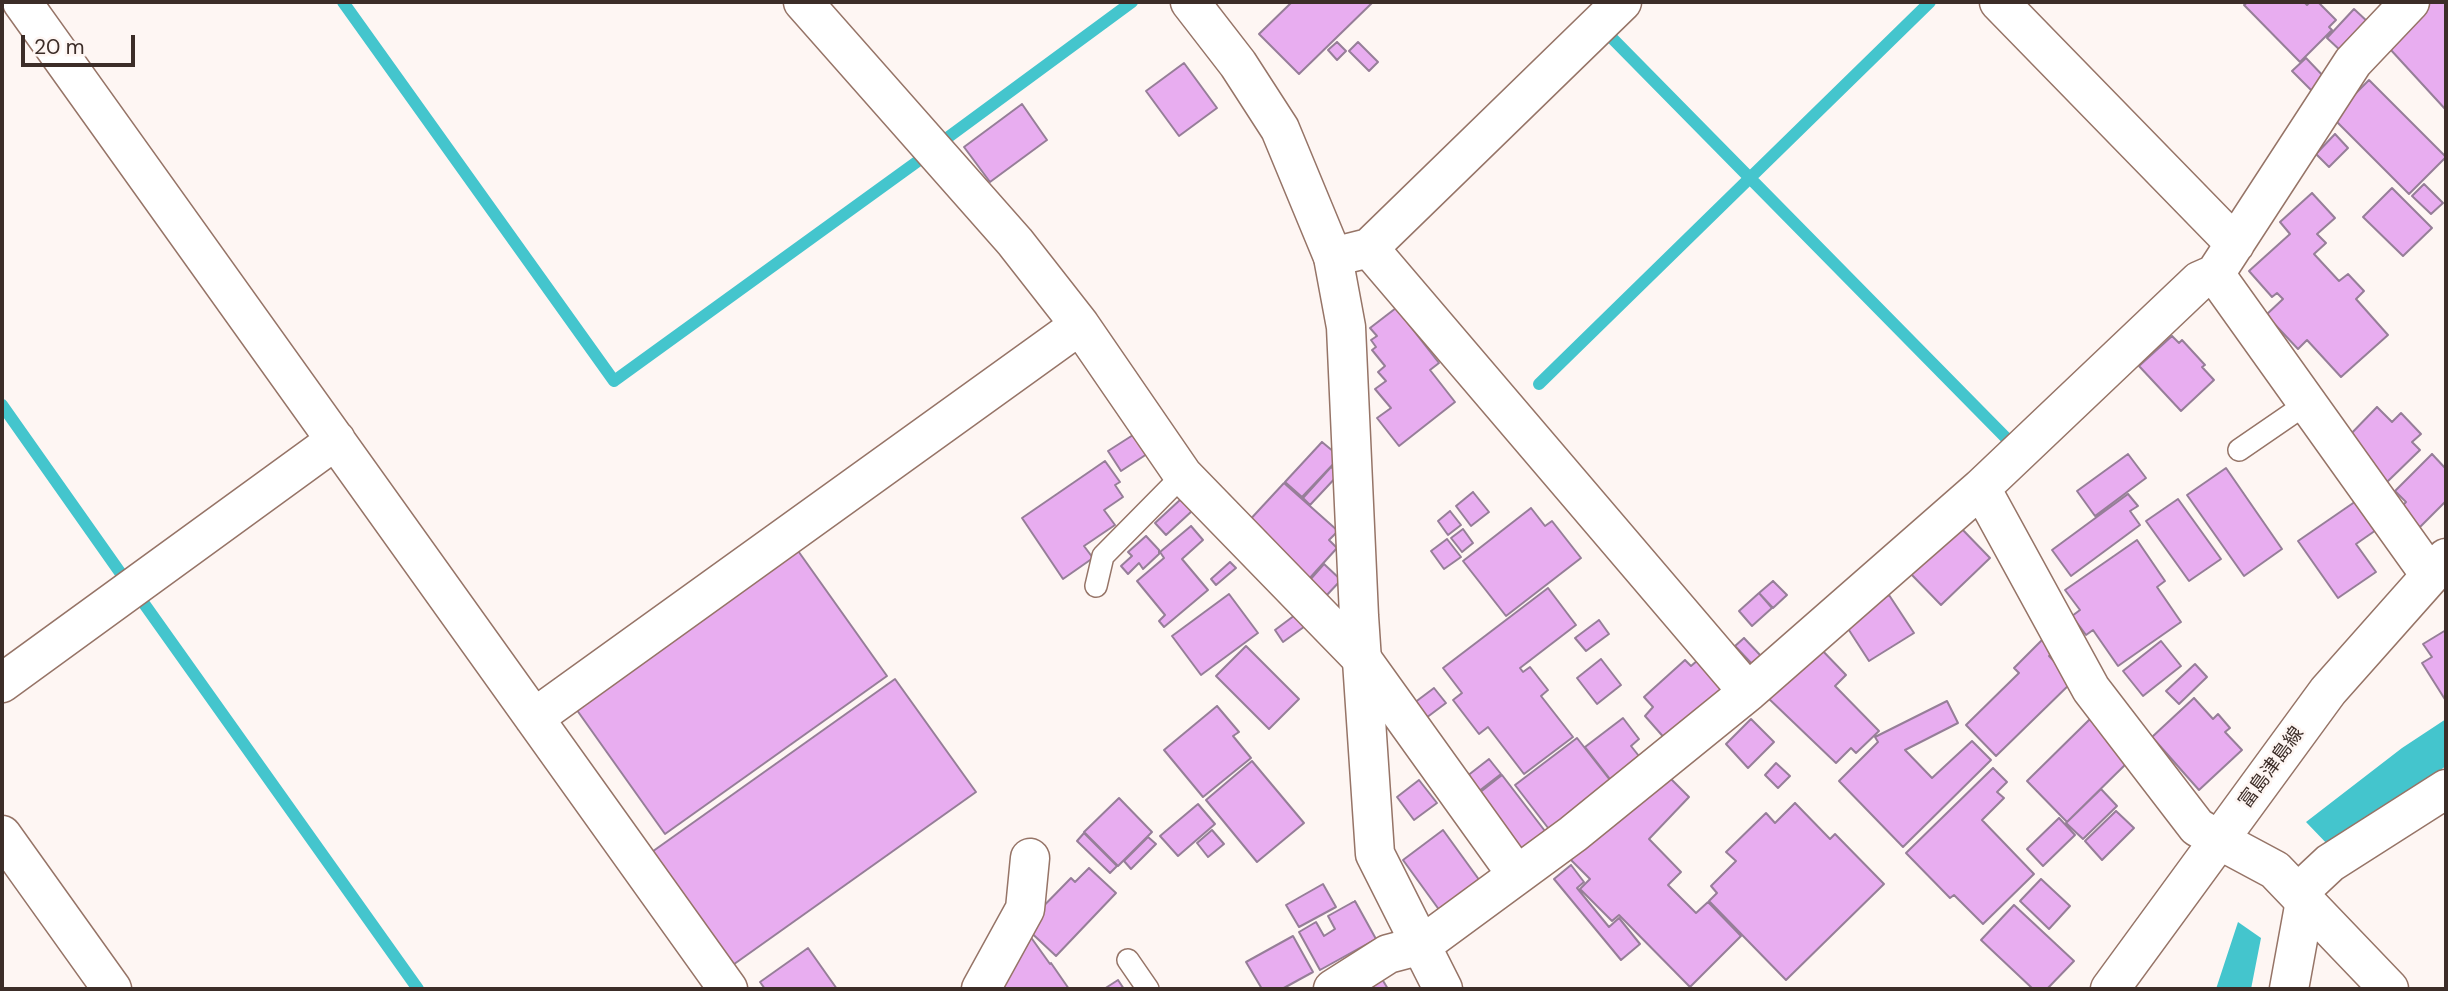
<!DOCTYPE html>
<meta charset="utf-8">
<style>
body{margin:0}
#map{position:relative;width:2448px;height:991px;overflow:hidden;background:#fef6f3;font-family:"DM Sans",sans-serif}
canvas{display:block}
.frame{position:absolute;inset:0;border:4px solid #3c2d28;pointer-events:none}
.scale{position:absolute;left:21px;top:35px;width:114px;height:32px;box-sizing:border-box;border:4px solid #3c2d28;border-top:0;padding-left:9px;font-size:21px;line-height:24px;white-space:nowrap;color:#3c2d28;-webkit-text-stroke:5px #fef6f3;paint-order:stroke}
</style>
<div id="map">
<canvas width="2448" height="991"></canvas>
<div class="frame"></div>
<div class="scale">20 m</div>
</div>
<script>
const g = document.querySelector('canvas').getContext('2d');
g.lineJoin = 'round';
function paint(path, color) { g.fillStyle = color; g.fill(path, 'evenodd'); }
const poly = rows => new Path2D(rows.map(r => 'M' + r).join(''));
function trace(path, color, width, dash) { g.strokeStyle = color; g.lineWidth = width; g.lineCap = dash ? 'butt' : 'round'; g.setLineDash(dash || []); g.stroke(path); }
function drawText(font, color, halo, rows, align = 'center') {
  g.font = font + ' "DM Sans","Noto Sans JP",sans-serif'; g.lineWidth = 5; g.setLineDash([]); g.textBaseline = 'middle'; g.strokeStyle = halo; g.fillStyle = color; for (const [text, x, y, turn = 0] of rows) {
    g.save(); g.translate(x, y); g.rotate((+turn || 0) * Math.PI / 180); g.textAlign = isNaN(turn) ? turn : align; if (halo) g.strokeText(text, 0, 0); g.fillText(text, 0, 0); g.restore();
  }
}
paint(poly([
 [2446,719,2446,766,2331,848,2306,822,2402,748],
 [2238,922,2261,938,2251,989,2216,989]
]), '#44c5cd');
trace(poly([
 [343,2,614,381,925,156],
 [1606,32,2010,442],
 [943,141,1132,2],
 [1539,384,1930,2],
 [2,405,124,578],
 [140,598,418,989]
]), '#44c5cd', 12);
const building = poly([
 [1292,2,1373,2,1299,74,1259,34,1292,2],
 [2248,2,2304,2,2307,5,2310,2,2318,2,2336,20,2329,27,2332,30,2300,62,2244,5,2248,2],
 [2430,2,2446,2,2446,110,2390,49,2415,15,2430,2],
 [2354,9,2369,23,2342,52,2327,38,2354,9],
 [1337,42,1346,51,1337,60,1328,50,1337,42],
 [1358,42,1378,62,1369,71,1349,51,1358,42],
 [2306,58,2327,80,2314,93,2292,71,2306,58],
 [1184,63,1217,108,1179,136,1146,91,1184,63],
 [2369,80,2446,157,2409,194,2332,117,2369,80],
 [1022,104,1047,140,990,182,964,147,1022,104],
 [2335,134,2348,148,2329,167,2316,154,2335,134],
 [2424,184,2443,203,2431,214,2412,196,2424,184],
 [2392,188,2432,228,2403,256,2363,217,2392,188],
 [2312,193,2335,218,2317,234,2326,243,2314,254,2339,281,2348,274,2364,291,2356,299,2388,335,2341,377,2307,340,2298,349,2266,315,2283,299,2277,293,2272,297,2249,271,2290,234,2280,222,2312,193],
 [1396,308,1439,363,1430,370,1455,402,1399,446,1377,418,1391,408,1375,389,1386,381,1378,372,1385,366,1372,350,1376,347,1371,340,1377,336,1370,328,1396,308],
 [2172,336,2179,343,2182,340,2205,365,2202,367,2214,380,2181,411,2139,366,2172,336],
 [2377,407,2392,422,2401,413,2421,434,2412,442,2420,450,2387,482,2345,440,2377,407],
 [1133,435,1147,454,1121,471,1108,451,1133,435],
 [1322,442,1340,457,1302,497,1285,482,1322,442],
 [2128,454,2146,478,2095,516,2077,491,2128,454],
 [2432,454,2446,469,2446,501,2419,528,2400,508,2406,502,2395,491,2432,454],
 [1105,461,1120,482,1115,485,1123,497,1104,510,1115,525,1084,546,1093,558,1063,579,1022,518,1105,461],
 [1331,467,1339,474,1310,505,1303,498,1331,467],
 [2226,468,2282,549,2244,576,2187,495,2226,468],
 [1284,483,1338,531,1329,540,1337,548,1308,580,1246,524,1284,483],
 [1473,492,1489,512,1471,526,1456,506,1473,492],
 [2128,494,2138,506,2130,511,2140,525,2071,576,2052,550,2128,494],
 [1181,499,1192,511,1166,535,1155,523,1181,499],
 [2178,499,2221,559,2189,581,2146,521,2178,499],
 [2359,499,2379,528,2356,544,2376,572,2338,598,2298,541,2359,499],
 [1531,508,1545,526,1552,521,1581,558,1506,616,1463,561,1531,508],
 [1450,511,1461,525,1448,535,1438,521,1450,511],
 [1191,526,1203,540,1182,559,1208,590,1164,627,1159,621,1165,615,1137,581,1164,558,1160,552,1191,526],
 [1960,527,1990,558,1941,605,1911,574,1960,527],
 [1463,529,1473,543,1462,552,1451,538,1463,529],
 [1146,536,1159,550,1159,554,1143,569,1139,563,1128,574,1121,566,1132,556,1128,552,1146,536],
 [1447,539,1461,557,1444,569,1431,551,1447,539],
 [2137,540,2165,581,2157,587,2181,622,2118,666,2093,630,2086,635,2072,616,2080,610,2065,590,2137,540],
 [796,548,887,676,665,834,574,706,796,548],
 [1230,562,1236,568,1216,585,1211,579,1230,562],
 [1324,564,1341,580,1326,596,1309,581,1324,564],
 [1773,581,1787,595,1773,608,1759,593,1773,581],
 [1548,588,1576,625,1520,668,1523,672,1530,667,1548,690,1541,696,1573,737,1524,774,1488,727,1479,734,1453,700,1462,693,1443,668,1548,588],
 [1759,593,1772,608,1752,626,1739,611,1759,593],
 [1229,594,1258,633,1201,675,1172,636,1229,594],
 [1889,595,1914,633,1869,661,1845,624,1889,595],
 [1299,612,1308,624,1283,642,1275,630,1299,612],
 [1599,620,1609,634,1586,651,1575,638,1599,620],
 [2446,630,2446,701,2422,663,2432,657,2423,644,2446,630],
 [1744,638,1761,656,1752,664,1735,646,1744,638],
 [2042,640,2053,652,2049,656,2073,681,1996,756,1966,725,2019,673,2014,668,2042,640],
 [2161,641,2181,666,2143,696,2123,671,2161,641],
 [1246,646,1299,699,1269,729,1216,676,1246,646],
 [1819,647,1846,675,1835,686,1879,731,1856,753,1851,748,1836,763,1767,697,1819,647],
 [1601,659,1621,685,1597,704,1577,678,1601,659],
 [1685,660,1691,666,1698,660,1725,689,1667,741,1645,716,1653,707,1644,697,1685,660],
 [2195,664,2207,677,2179,704,2166,691,2195,664],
 [895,679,976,792,730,967,649,854,895,679],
 [1434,688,1446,703,1426,718,1414,703,1434,688],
 [2194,698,2213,719,2218,714,2230,728,2225,732,2242,750,2199,790,2152,737,2194,698],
 [1947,701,1958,723,1905,750,1932,778,1972,741,1991,760,1903,847,1839,781,1878,742,1875,737,1947,701],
 [1217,706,1239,732,1233,736,1251,758,1203,797,1164,750,1217,706],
 [1623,718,1639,739,1631,746,1646,765,1617,788,1585,747,1623,718],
 [1751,719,1774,742,1748,768,1726,744,1751,719],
 [2090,719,2130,760,2067,822,2027,781,2090,719],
 [1577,738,1617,789,1555,837,1515,785,1577,738],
 [1489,759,1501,774,1474,795,1462,780,1489,759],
 [1252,761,1304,823,1257,862,1206,800,1252,761],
 [1776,763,1790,776,1778,788,1765,775,1776,763],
 [1993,768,2007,782,1997,792,2004,798,1982,820,2034,874,1983,924,1954,895,1950,898,1906,853,1993,768],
 [1502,775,1548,835,1520,856,1474,797,1502,775],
 [1668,776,1689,797,1649,839,1681,872,1668,885,1696,913,1708,902,1741,936,1690,987,1619,915,1612,921,1580,889,1590,879,1570,859,1668,776],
 [1419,780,1437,803,1414,820,1397,797,1419,780],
 [2101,789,2117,806,2083,839,2066,823,2101,789],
 [1119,798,1152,832,1118,866,1084,832,1119,798],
 [1795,803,1830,839,1835,834,1884,884,1786,980,1709,901,1717,893,1711,886,1736,861,1726,852,1766,813,1775,823,1795,803],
 [1198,804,1215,824,1178,856,1160,836,1198,804],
 [2116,811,2134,828,2102,860,2085,841,2116,811],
 [2059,818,2075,835,2043,866,2027,849,2059,818],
 [1212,830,1224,844,1208,857,1197,843,1212,830],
 [1443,830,1480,881,1440,911,1403,860,1443,830],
 [1084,833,1117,866,1110,873,1077,841,1084,833],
 [1148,837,1156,844,1131,869,1124,861,1148,837],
 [1571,865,1584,882,1577,888,1609,927,1619,918,1640,944,1621,960,1554,879,1571,865],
 [1089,868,1116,893,1056,956,1024,926,1071,878,1075,882,1089,868],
 [2041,879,2070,906,2049,929,2020,901,2041,879],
 [1323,884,1336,907,1299,927,1286,905,1323,884],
 [1355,901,1376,939,1320,970,1299,932,1316,922,1324,936,1335,929,1328,916,1355,901],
 [2014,905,2074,961,2047,989,2033,989,1981,940,2014,905],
 [1025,929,1050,964,1051,963,1069,989,999,989,1025,929],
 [1293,936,1313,972,1282,989,1262,989,1246,962,1293,936],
 [808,948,837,989,765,989,760,982,808,948],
 [1382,979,1388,989,1363,989,1382,979],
 [1118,980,1124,989,1104,989,1118,980]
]);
paint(building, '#e8adf0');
trace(building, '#967e98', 2);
const service = poly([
 [2239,450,2306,404],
 [1096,586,1103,556,1183,475],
 [1128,960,1148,989]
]);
const minor = poly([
 [22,2,728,989],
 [803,2,1015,242,1080,325],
 [1999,2,2235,244],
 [1369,248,1622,2],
 [1333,257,1369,248,1748,692],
 [2215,274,2430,575],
 [1981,488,2091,689,2197,827,2219,840],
 [2,683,336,440],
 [534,718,1080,325,1183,475,1362,659,1517,875],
 [2,835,112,989],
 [2298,893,2330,863,2446,789],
 [981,989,1025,909,1030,858],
 [1333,989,1388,954,1422,945,1573,834,1748,692,1981,488,2199,281,2215,274,2353,62,2410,2],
 [2289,989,2305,901]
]);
const tertiary = poly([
 [1190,2,1238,64,1280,129,1333,257,1346,327,1359,616,1375,854,1443,989],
 [2219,840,2275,870,2389,989]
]);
const secondary = poly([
 [2110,989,2328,691,2446,558]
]);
trace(service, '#967467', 24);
trace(minor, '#967467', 41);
trace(tertiary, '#967467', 41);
trace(secondary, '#967467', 41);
trace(service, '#fff', 21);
trace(minor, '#fff', 38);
trace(tertiary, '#fff', 38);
trace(secondary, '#fff', 38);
drawText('19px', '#3c2d28', '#fef6f3', [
 ["富島津島線",2272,768,-54]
]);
</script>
